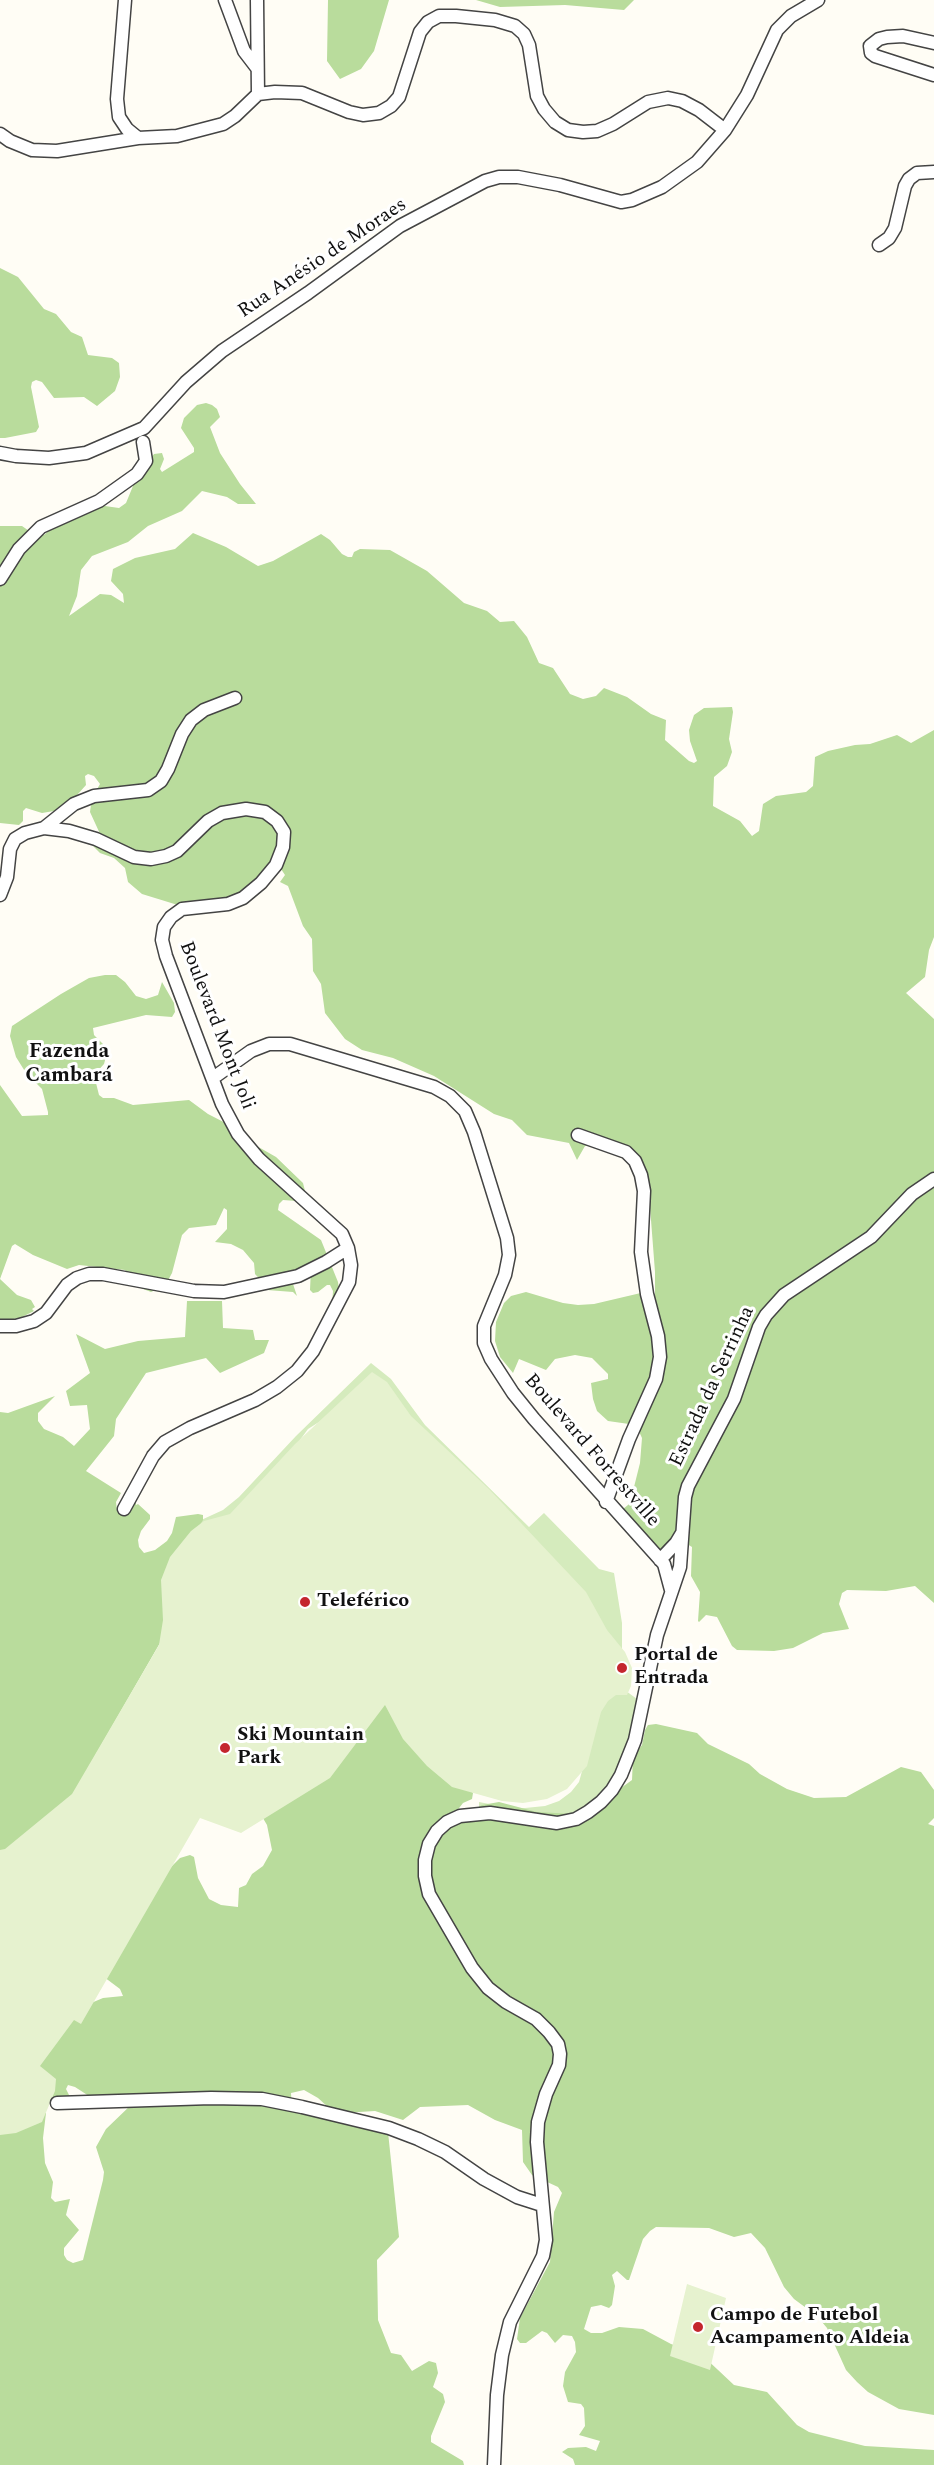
<!DOCTYPE html>
<meta charset="utf-8">
<style>
body{margin:0}
canvas{display:block;background:#fffdf5}
</style>
<canvas width="934" height="2465"></canvas>
<script>
const g = document.querySelector('canvas').getContext('2d');
g.lineJoin = 'round';
function paint(path, color) { g.fillStyle = color; g.fill(path, 'evenodd'); }
const poly = rows => new Path2D(rows.map(r => 'M' + r).join(''));
function trace(path, color, width, dash) { g.strokeStyle = color; g.lineWidth = width; g.lineCap = dash ? 'butt' : 'round'; g.setLineDash(dash || []); g.stroke(path); }
function drawText(font, color, halo, rows, align = 'center') {
  g.font = font + ' Spectral,serif'; g.lineWidth = 6; g.setLineDash([]); g.textBaseline = 'middle'; g.strokeStyle = halo; g.fillStyle = color; for (const [text, x, y, turn = 0] of rows) {
    g.save(); g.translate(x, y); g.rotate((+turn || 0) * Math.PI / 180); g.textAlign = isNaN(turn) ? turn : align; if (halo) g.strokeText(text, 0, 0); g.fillText(text, 0, 0); g.restore();
  }
}
paint(poly([
 [371,1363,391,1379,425,1425,529,1527,544,1513,599,1569,614,1573,622,1623,622,1659,363,1394,308,1429,300,1440,327,1491,190,1528,199,1521,223,1510,239,1497,296,1436],
 [626,1691,637,1699,637,1714,622,1763,609,1785,593,1805,577,1814,558,1818,479,1808,479,1802,515,1809,545,1806,559,1801,571,1792,579,1782,600,1707,606,1698]
]), '#d5ebbd');
paint(poly([
 [328,0,389,0,374,51,361,69,340,79,327,61],
 [476,0,634,0,624,10,565,5,500,7],
 [0,268,18,277,44,309,56,314,71,332,82,337,88,355,112,358,119,363,120,377,115,391,97,406,84,397,54,398,42,382,36,380,32,382,31,387,39,427,36,432,5,438,0,438],
 [206,403,212,405,217,409,220,417,210,427,220,453,240,484,256,504,238,504,227,497,202,491,182,511,148,526,128,542,92,556,81,570,77,596,69,616,100,594,111,595,124,603,123,594,111,581,113,569,135,558,175,549,193,533,226,547,258,566,273,561,321,534,330,540,342,554,348,557,352,557,354,552,360,549,390,550,427,571,464,603,487,611,500,622,514,621,527,637,539,663,553,668,570,694,583,699,596,696,604,688,627,697,651,714,666,720,665,740,689,761,694,763,697,761,690,741,689,730,694,715,704,708,732,707,733,712,729,739,732,752,727,766,714,777,713,806,740,821,752,836,759,831,763,804,776,796,806,792,813,786,815,757,828,751,855,745,870,744,897,735,911,743,934,730,934,937,929,950,925,977,906,993,934,1019,934,1603,915,1586,886,1591,847,1590,842,1593,839,1604,849,1629,823,1633,793,1648,774,1651,737,1650,732,1646,717,1617,706,1615,699,1622,698,1621,700,1592,691,1576,692,1547,679,1539,655,1556,623,1509,628,1505,632,1495,640,1463,642,1438,636,1425,608,1421,597,1411,593,1399,591,1383,608,1379,608,1374,592,1358,575,1355,555,1359,546,1370,519,1359,513,1373,500,1357,495,1341,496,1322,504,1303,511,1296,526,1292,563,1303,578,1305,594,1304,645,1292,646,1316,651,1331,655,1302,655,1272,649,1194,644,1178,622,1154,596,1144,585,1146,577,1160,569,1143,527,1135,512,1120,494,1114,434,1076,393,1058,362,1050,345,1039,325,1013,321,984,313,971,312,939,303,926,288,886,280,882,285,875,281,869,271,872,232,908,206,900,193,901,181,906,142,894,128,882,125,868,114,858,100,853,92,845,101,836,90,812,92,798,100,784,94,776,88,774,85,776,86,785,70,803,54,811,42,813,26,808,23,811,23,821,19,825,0,823,0,526,22,526,32,533,44,535,64,517,98,505,119,508,126,503,133,486,138,459,139,462,148,463,154,454,162,453,164,459,160,469,162,472,194,452,194,448,181,428,184,418,197,405],
 [105,975,116,975,125,982,136,996,146,999,158,995,162,982,174,1003,175,1012,172,1017,146,1015,93,1028,94,1035,104,1045,107,1053,104,1064,94,1075,99,1095,103,1098,114,1098,133,1105,189,1100,208,1114,241,1131,248,1141,276,1157,303,1183,305,1191,302,1197,296,1201,283,1200,279,1204,278,1210,321,1240,338,1282,339,1289,332,1305,333,1291,330,1285,327,1285,318,1292,313,1293,310,1290,311,1269,297,1273,293,1284,297,1296,293,1292,267,1290,268,1288,255,1274,254,1263,243,1250,231,1244,215,1242,227,1229,227,1210,224,1208,216,1225,189,1228,182,1235,172,1273,165,1286,151,1292,138,1287,125,1270,79,1265,67,1269,33,1255,15,1244,12,1246,0,1279,17,1295,31,1300,35,1307,32,1309,34,1311,20,1318,0,1321,0,1085,22,1116,48,1115,48,1112,42,1089,26,1073,16,1057,10,1036,12,1026,61,994,89,978],
 [187,1301,222,1301,223,1328,253,1330,255,1340,269,1340,264,1353,220,1373,206,1358,146,1373,116,1419,114,1436,86,1471,121,1493,116,1502,117,1511,123,1512,136,1498,136,1505,138,1504,150,1515,150,1519,141,1531,138,1540,139,1547,144,1553,155,1550,167,1541,172,1533,176,1517,198,1514,203,1515,203,1520,185,1548,187,1596,0,1921,0,1412,8,1413,55,1396,38,1413,38,1421,44,1429,63,1437,74,1446,90,1429,87,1405,70,1406,66,1391,90,1373,76,1334,105,1349,138,1341,185,1337],
 [377,1688,473,1793,472,1799,463,1803,456,1812,468,1814,482,1805,499,1802,537,1812,574,1814,607,1804,621,1788,632,1780,633,1757,642,1745,645,1730,648,1725,656,1724,697,1733,708,1744,749,1764,760,1774,787,1789,814,1798,846,1797,901,1767,921,1772,934,1790,934,1818,928,1824,934,1826,934,2415,899,2409,868,2392,857,2382,846,2370,827,2328,817,2316,794,2299,784,2287,765,2248,751,2233,734,2237,709,2228,656,2227,650,2231,643,2239,629,2280,627,2280,617,2271,612,2275,615,2286,612,2305,609,2308,601,2305,591,2307,584,2329,591,2333,602,2333,619,2327,643,2329,671,2344,701,2354,734,2385,767,2392,797,2425,809,2432,865,2446,934,2450,934,2465,575,2465,573,2459,562,2452,568,2448,586,2447,596,2451,600,2441,579,2435,585,2426,584,2408,581,2404,568,2402,563,2386,565,2372,576,2352,575,2342,572,2336,563,2335,555,2343,547,2333,542,2331,526,2343,520,2343,517,2339,520,2318,550,2262,554,2212,562,2193,558,2187,532,2175,523,2162,522,2130,495,2120,468,2105,420,2107,403,2120,375,2111,343,2113,329,2108,318,2098,304,2090,291,2093,292,2109,388,2132,399,2237,377,2260,378,2320,391,2353,401,2355,412,2371,429,2361,436,2363,438,2373,433,2387,443,2394,445,2402,431,2436,431,2442,463,2461,464,2465,0,2465,0,2096,46,2113,43,2138,45,2163,53,2182,51,2198,55,2202,70,2199,66,2215,79,2230,64,2248,64,2255,67,2260,73,2263,83,2260,103,2180,104,2172,96,2147,106,2129,132,2104,92,2098,75,2087,68,2085,66,2089,70,2097,54,2098,47,2095,0,1971,84,2006,103,1998,123,1996,120,1989,100,1974,164,1874,180,1858,190,1855,194,1857,198,1878,209,1899,221,1905,238,1907,239,1888,246,1885,252,1874,263,1866,272,1850,267,1825,257,1808]
]), '#b9dc9c');
paint(poly([
 [372,1372,387,1382,411,1416,489,1489,586,1592,607,1630,625,1652,632,1668,631,1686,627,1695,616,1695,608,1701,601,1712,587,1766,567,1789,547,1799,523,1803,502,1801,452,1787,427,1766,403,1739,385,1705,330,1778,241,1833,200,1818,81,2024,74,2020,40,2066,56,2079,55,2091,42,2122,16,2133,0,2135,0,1850,5,1849,72,1794,159,1645,163,1620,161,1580,170,1557,191,1531,204,1521,230,1514,295,1444],
 [687,2284,726,2298,710,2370,670,2356]
]), '#e6f2cf');
const minor = poly([
 [125,0,117,99,119,117,127,129,138,138],
 [225,0,244,51,257,68],
 [257,0,258,94],
 [934,43,903,36,887,37,879,39,870,46,871,53,875,56,934,75],
 [0,134,10,141,32,150,57,151,138,138,177,136,223,124,235,116,258,94,275,92,302,93,349,112,363,115,379,113,391,106,399,97,420,32,428,22,439,16,456,16,495,20,515,26,524,34,529,45,537,96,544,109,555,122,568,130,583,132,597,131,613,124,648,102,668,98,682,101,699,110,725,130],
 [879,245,889,238,895,228,905,186,909,179,917,173,934,172],
 [0,453,16,456,49,458,86,453,144,428,186,382,222,351,308,293,400,226,485,181,499,177,518,177,560,185,621,202,632,200,662,187,697,162,725,130,747,95,777,30,791,16,818,0],
 [0,579,19,549,41,527,99,501,137,474,146,461,143,442],
 [44,828,74,804,94,796,148,790,161,781,168,769,182,734,191,720,204,710,235,698],
 [0,895,7,877,10,849,15,839,25,833,44,828,69,831,96,839,134,857,151,859,166,856,177,851,208,821,222,813,246,809,265,812,277,821,284,832,283,847,276,865,261,883,243,898,228,904,182,909,171,917,164,927,162,940,166,956,222,1104,238,1134,259,1159,342,1234,348,1248,351,1265,349,1282,313,1351,297,1371,277,1387,255,1400,190,1428,165,1442,153,1456,124,1509],
 [213,1078,251,1051,269,1044,290,1044,434,1087,450,1096,465,1111,474,1132,507,1238,509,1255,505,1275,484,1326,484,1343,491,1359,513,1393,534,1419,664,1564,671,1590],
 [578,1135,626,1152,635,1161,641,1175,644,1191,641,1252,647,1294,658,1336,660,1357,656,1379,629,1439,606,1502],
 [0,1326,16,1326,34,1321,46,1313,67,1285,77,1278,89,1274,103,1274,194,1291,224,1292,298,1276,326,1262,348,1248],
 [660,1560,676,1543,682,1533],
 [57,2103,211,2098,262,2099,302,2107,389,2128,418,2139,445,2152,484,2179,517,2197,542,2205],
 [494,2465,497,2395,502,2355,510,2322,543,2256,546,2240,537,2142,538,2122,546,2094,559,2065,560,2054,558,2044,549,2032,536,2019,506,2002,488,1988,472,1968,429,1894,425,1876,425,1860,429,1844,437,1831,447,1822,460,1816,490,1813,557,1823,576,1819,588,1812,601,1802,612,1790,621,1775,635,1740,657,1635,680,1567,685,1497,688,1486,734,1399,759,1327,766,1315,784,1295,871,1237,912,1194,934,1179]
]);
trace(minor, '#444', 15);
trace(minor, '#fff', 12);
for (const [x, y, r, color] of [
 [305,1602,6,"#c4262e"],
 [622,1668,6,"#c4262e"],
 [225,1748,6,"#c4262e"],
 [698,2327,6,"#c4262e"]
]) { const dot = new Path2D(); dot.arc(x, y, r, 0, 2 * Math.PI); g.fillStyle = color; g.fill(dot); trace(dot, '#fff', 2); }
drawText('20px', '#111', '#fff', [
 ["Rua Anésio de Moraes",323,259,-34],
 ["Boulevard Mont Joli",216,1026,69],
 ["Estrada da Serrinha",713,1387,-65],
 ["Boulevard Forrestville",591,1451,49]
]);
drawText('bold 20px', '#111', '#fff', [
 ["Teleférico",317,1602],
 ["Portal de",634,1656],
 ["Entrada",634,1679],
 ["Ski Mountain",237,1736],
 ["Park",237,1759],
 ["Campo de Futebol",710,2316],
 ["Acampamento Aldeia",710,2339]
], 'left');
drawText('bold 21px', '#111', '#fff', [
 ["Fazenda",69,1053],
 ["Cambará",69,1077]
]);
</script>
